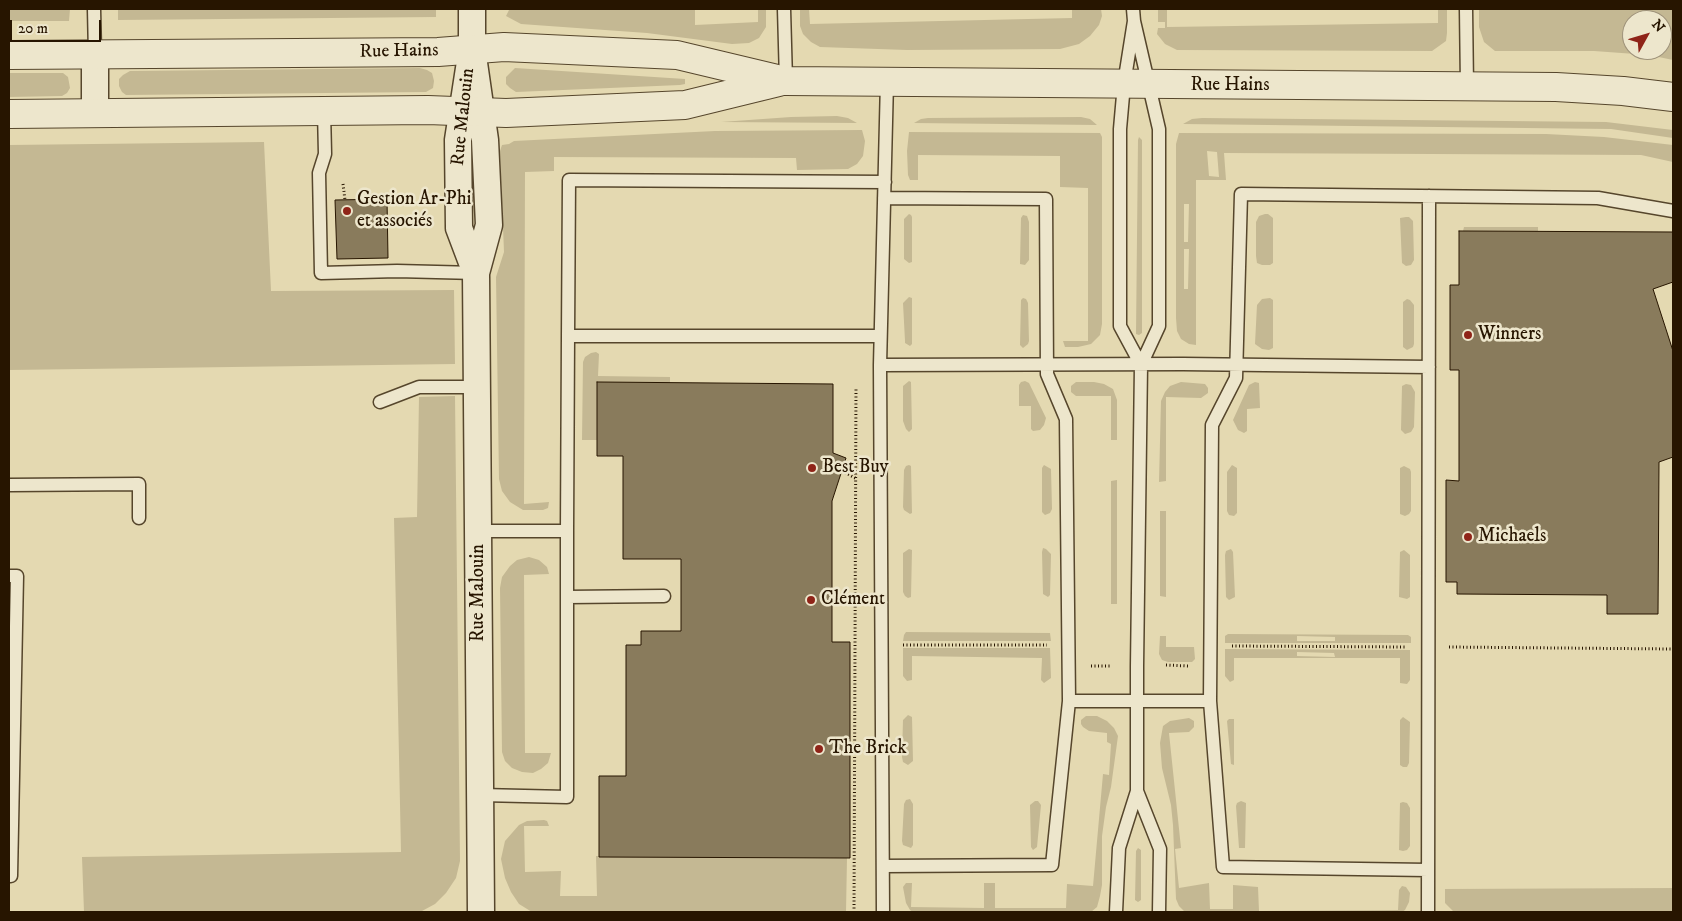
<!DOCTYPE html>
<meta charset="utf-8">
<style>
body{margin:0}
#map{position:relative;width:1682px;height:921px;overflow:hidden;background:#e4d9b1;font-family:"IM FELL DW Pica",serif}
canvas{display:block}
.frame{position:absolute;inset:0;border:10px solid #271500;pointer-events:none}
.north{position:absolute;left:1622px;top:10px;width:50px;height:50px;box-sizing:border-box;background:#ede6cc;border:1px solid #9e927a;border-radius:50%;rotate:51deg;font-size:14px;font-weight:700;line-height:20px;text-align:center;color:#271500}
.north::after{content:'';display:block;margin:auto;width:18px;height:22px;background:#8f2418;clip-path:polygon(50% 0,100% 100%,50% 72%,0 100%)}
.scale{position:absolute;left:10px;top:20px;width:91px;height:22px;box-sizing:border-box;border:2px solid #271500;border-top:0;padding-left:6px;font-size:15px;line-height:18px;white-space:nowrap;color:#271500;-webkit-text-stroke:4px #ede6cc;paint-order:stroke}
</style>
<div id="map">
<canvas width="1682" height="921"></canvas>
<div class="frame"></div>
<div class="north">N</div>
<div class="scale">20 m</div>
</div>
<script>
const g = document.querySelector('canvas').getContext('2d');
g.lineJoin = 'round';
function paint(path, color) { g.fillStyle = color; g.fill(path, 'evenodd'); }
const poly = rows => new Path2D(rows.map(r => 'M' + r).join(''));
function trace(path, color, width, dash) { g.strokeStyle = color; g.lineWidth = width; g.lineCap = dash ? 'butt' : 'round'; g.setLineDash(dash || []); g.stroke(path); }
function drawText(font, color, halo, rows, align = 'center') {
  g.font = font + ' "IM FELL DW Pica",serif'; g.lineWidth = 5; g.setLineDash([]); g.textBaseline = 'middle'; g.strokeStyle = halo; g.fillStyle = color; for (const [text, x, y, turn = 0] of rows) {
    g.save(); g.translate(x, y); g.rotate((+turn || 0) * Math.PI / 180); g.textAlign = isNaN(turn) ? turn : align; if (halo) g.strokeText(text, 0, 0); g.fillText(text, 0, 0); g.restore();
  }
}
paint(poly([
 [9,9,70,9,69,21,9,21],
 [118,9,436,9,436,17,118,20],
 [507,9,695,9,695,25,758,22,758,9,766,9,766,27,759,38,749,43,732,44,647,33,521,24,506,16,509,10],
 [800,9,809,9,810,24,1072,18,1072,9,1101,9,1102,16,1099,25,1090,36,1079,44,1060,49,907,50,820,47,811,42,803,34,800,26],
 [1165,9,1167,9,1167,27,1438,23,1438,9,1447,9,1447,33,1446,41,1432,51,1177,50,1165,44,1157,34,1158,28,1165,28,1165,22,1158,22,1158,10],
 [1479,9,1673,9,1673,60,1649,55,1594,51,1495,51,1484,42,1479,27],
 [1632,20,1662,20,1662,50,1632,50],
 [420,68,427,70,432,73,434,81,433,88,426,92,126,95,122,92,119,86,119,79,123,75,130,71],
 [515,68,685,79,685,84,680,85,516,92,510,88,506,84,506,77],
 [9,73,63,73,68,77,70,88,67,93,62,96,9,97],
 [837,116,848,118,857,123,721,122,791,117],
 [1081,117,1090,119,1097,125,914,123,921,119,928,118],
 [1202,118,1606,122,1673,130,1673,138,1611,129,1183,124,1192,119],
 [862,130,865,141,863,156,857,164,848,169,797,170,796,158,554,157,554,171,525,172,524,504,549,502,548,508,543,510,523,510,510,502,502,491,499,479,496,277,504,252,500,151,502,145,509,144,514,141,715,131],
 [909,132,1100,133,1102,137,1102,324,1100,335,1091,344,1078,347,1065,347,1063,341,1088,341,1088,188,1060,187,1060,156,918,155,918,180,910,180,908,175,907,151],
 [1179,133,1546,134,1604,137,1673,145,1673,162,1641,155,1224,153,1226,180,1196,180,1196,345,1189,344,1181,339,1177,331,1176,318,1176,144],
 [1207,151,1217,152,1219,177,1209,176],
 [1184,204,1189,204,1188,242,1184,242],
 [1184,249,1189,249,1188,289,1184,289],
 [1139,137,1142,140,1142,333,1139,335,1136,334,1138,140],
 [264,142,271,291,454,290,455,364,9,370,9,145],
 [909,214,911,215,912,217,912,262,909,263,904,259,904,219],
 [1265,214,1268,214,1273,218,1273,263,1270,265,1262,265,1257,263,1256,256,1256,222,1259,216],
 [1023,215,1027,216,1029,222,1029,260,1025,265,1020,264,1021,218],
 [1406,217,1409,217,1413,221,1414,260,1411,265,1406,266,1402,263,1400,218],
 [1464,227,1538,227,1538,231,1463,231],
 [909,297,912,298,912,344,910,346,905,343,905,341,903,303],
 [1023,298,1026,299,1028,303,1029,341,1028,344,1023,348,1020,345,1021,300],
 [1270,298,1273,300,1273,348,1269,350,1262,349,1255,344,1257,305,1262,299],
 [1407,299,1410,300,1414,305,1414,344,1413,347,1407,350,1403,347,1403,302],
 [596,352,599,354,598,376,670,377,670,383,597,440,582,440,583,362,585,357,591,353],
 [909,381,911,382,912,429,909,432,906,429,903,421,903,386],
 [1025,381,1029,383,1046,418,1044,425,1040,430,1033,431,1031,429,1031,406,1019,406,1019,385,1021,382],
 [1076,382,1094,382,1104,384,1113,389,1117,400,1117,440,1111,440,1111,396,1076,396,1071,392,1071,386],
 [1181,382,1205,384,1208,388,1208,393,1201,398,1166,397,1166,481,1159,482,1161,401,1165,392,1170,386],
 [1255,382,1259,383,1260,408,1247,409,1247,431,1244,433,1238,430,1233,420,1249,385],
 [1406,384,1411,385,1415,392,1414,427,1411,432,1405,434,1401,430,1402,386],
 [455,396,460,861,456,878,446,893,435,904,422,911,413,912,84,912,82,857,401,852,394,518,417,517,419,397],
 [909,465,911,466,912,513,910,514,904,510,903,507,904,470,906,466],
 [1044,465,1051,469,1052,509,1050,513,1045,515,1042,512,1042,468],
 [1232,465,1237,468,1237,513,1234,516,1229,515,1227,511,1227,472],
 [1404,466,1410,469,1411,472,1411,511,1409,514,1405,516,1400,514,1400,468],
 [1117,480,1117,604,1111,604,1111,481],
 [1160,511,1166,511,1166,597,1160,596],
 [1043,548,1046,549,1051,554,1050,595,1048,597,1043,594,1042,552],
 [909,549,912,550,911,597,908,598,905,596,903,592,903,553],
 [1231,549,1233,552,1235,597,1229,600,1226,597,1225,555,1226,551],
 [1404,550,1410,555,1410,597,1407,599,1399,597,1400,552],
 [529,557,539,560,547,567,549,574,524,575,525,753,551,753,548,763,541,769,533,773,522,772,512,768,505,761,502,752,500,588,502,577,510,566,517,560],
 [906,632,1050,633,1051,641,903,641,904,635],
 [1228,634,1408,635,1411,637,1411,643,1225,643,1225,636],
 [1297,636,1335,637,1335,641,1297,641],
 [1160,636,1166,636,1166,647,1194,647,1195,659,1192,662,1168,662,1162,660,1159,654],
 [903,648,1050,648,1051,678,1044,683,1041,680,1042,658,912,656,912,680,907,681,903,676],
 [1225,649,1410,650,1410,680,1407,684,1400,683,1400,658,1234,658,1234,680,1230,682,1225,676],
 [1297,652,1334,653,1335,657,1297,656],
 [908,715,912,717,913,761,908,765,903,762,902,757,903,720],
 [1086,716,1097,716,1107,721,1114,728,1118,736,1111,787,1106,807,1102,836,1102,885,1100,896,1097,907,1091,912,913,912,910,910,906,903,903,887,906,883,912,883,911,907,984,908,984,883,995,883,995,908,1066,908,1067,884,1093,886,1103,774,1109,775,1111,744,1107,742,1107,733,1089,731,1083,727,1081,724,1081,720],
 [1403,717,1410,722,1409,763,1407,767,1403,767,1400,765,1400,720],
 [1189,718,1194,721,1194,727,1189,732,1169,733,1181,848,1175,849,1179,888,1209,883,1210,909,1233,909,1233,885,1258,887,1259,911,1398,910,1399,890,1402,886,1406,887,1410,893,1409,902,1405,910,1402,912,1185,912,1179,906,1176,899,1173,825,1171,805,1162,768,1160,743,1163,726,1170,721],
 [1229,719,1234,719,1234,765,1231,764,1227,721],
 [910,799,913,804,913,845,911,848,903,845,902,841,904,804,906,800],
 [1035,801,1038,801,1041,805,1037,847,1033,850,1031,847,1030,805],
 [1241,801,1246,803,1245,848,1239,848,1236,806,1237,803],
 [1403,802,1407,803,1410,808,1410,846,1407,850,1403,851,1399,850,1400,803],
 [544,820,547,821,549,826,524,826,525,872,561,871,560,896,597,896,596,856,847,858,846,912,532,912,519,904,511,892,505,878,501,859,505,841,519,825,527,821],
 [1138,848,1141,850,1141,900,1138,902,1135,900,1136,851],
 [1673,888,1673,912,1454,912,1445,903,1445,889]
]), '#c4b893');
const building = poly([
 [387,199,388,258,337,259,335,200,387,199],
 [1459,231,1673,232,1673,282,1653,289,1673,351,1673,457,1659,462,1658,614,1607,614,1607,595,1457,594,1457,582,1446,582,1446,480,1459,481,1459,370,1450,370,1450,285,1459,285,1459,231],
 [597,382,833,384,833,453,846,458,832,501,832,642,850,642,850,858,599,857,599,776,626,776,626,645,641,645,641,631,681,631,681,559,623,559,623,456,597,456,597,382]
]);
paint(building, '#897b5c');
trace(building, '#271500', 1);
const service = poly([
 [94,9,95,55],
 [784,9,786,81],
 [1133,9,1134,21,1124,84,1120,129,1120,326,1141,365],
 [1466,9,1467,87],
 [324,111,325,154,319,173,321,273,397,271,476,273],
 [568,336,569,180,885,182],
 [880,365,1183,364,1429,367],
 [380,402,419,387,477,387],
 [9,485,139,484,139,518],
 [479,531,567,531,567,797,481,795],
 [567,531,568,336,880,336],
 [9,576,17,576,11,876,9,876],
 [567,597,664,596],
 [1069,701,1210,701],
 [1137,791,1160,849,1159,912],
 [883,866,1052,865,1069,701,1066,419,1047,374,1046,199,884,198],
 [1428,870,1223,867,1210,701,1212,425,1236,378,1241,194,1598,198,1673,211],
 [883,912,880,365,887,81],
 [1116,912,1119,848,1137,791,1137,666,1141,365,1159,326,1159,129,1134,21],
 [1428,912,1429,196]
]);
const minor = poly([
 [472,9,472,49,458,140,459,228,476,273],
 [472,49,485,140,489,225,476,273,481,912],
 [95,55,95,113]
]);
const tertiary = poly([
 [9,55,438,52,504,47,677,55,786,81,1556,87,1623,91,1673,97],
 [9,114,428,110,506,113,685,105,779,82]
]);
trace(service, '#56462c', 15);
trace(minor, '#56462c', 29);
trace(tertiary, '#56462c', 30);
trace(poly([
 [343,184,345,200],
 [842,471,857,479],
 [832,601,855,602],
 [903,645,1047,645],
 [1232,646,1406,647],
 [1449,647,1673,649],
 [1166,665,1188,666],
 [1091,666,1112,666],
 [854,912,856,387]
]), '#271500', 3, [1, 2.5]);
trace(service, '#ede6cc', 12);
trace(minor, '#ede6cc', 26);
trace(tertiary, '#ede6cc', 28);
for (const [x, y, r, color] of [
 [347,211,5,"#8f2418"],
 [1468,335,5,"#8f2418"],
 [812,468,5,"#8f2418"],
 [1468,537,5,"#8f2418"],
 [811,600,5,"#8f2418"],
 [819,749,5,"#8f2418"]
]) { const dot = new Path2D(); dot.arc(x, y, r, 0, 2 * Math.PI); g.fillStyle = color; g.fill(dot); trace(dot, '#ede6cc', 2); }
drawText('19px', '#271500', '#ede6cc', [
 ["Rue Hains",399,52,-1],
 ["Rue Hains",1230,86],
 ["Rue Malouin",464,117,-84],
 ["Rue Malouin",479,593,-90]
]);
drawText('19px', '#271500', '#ede6cc', [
 ["Gestion Ar-Phi",357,200],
 ["et associés",357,222],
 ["Winners",1478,335],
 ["Best Buy",822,468],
 ["Michaels",1478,537],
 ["Clément",821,600],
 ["The Brick",829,749]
], 'left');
</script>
